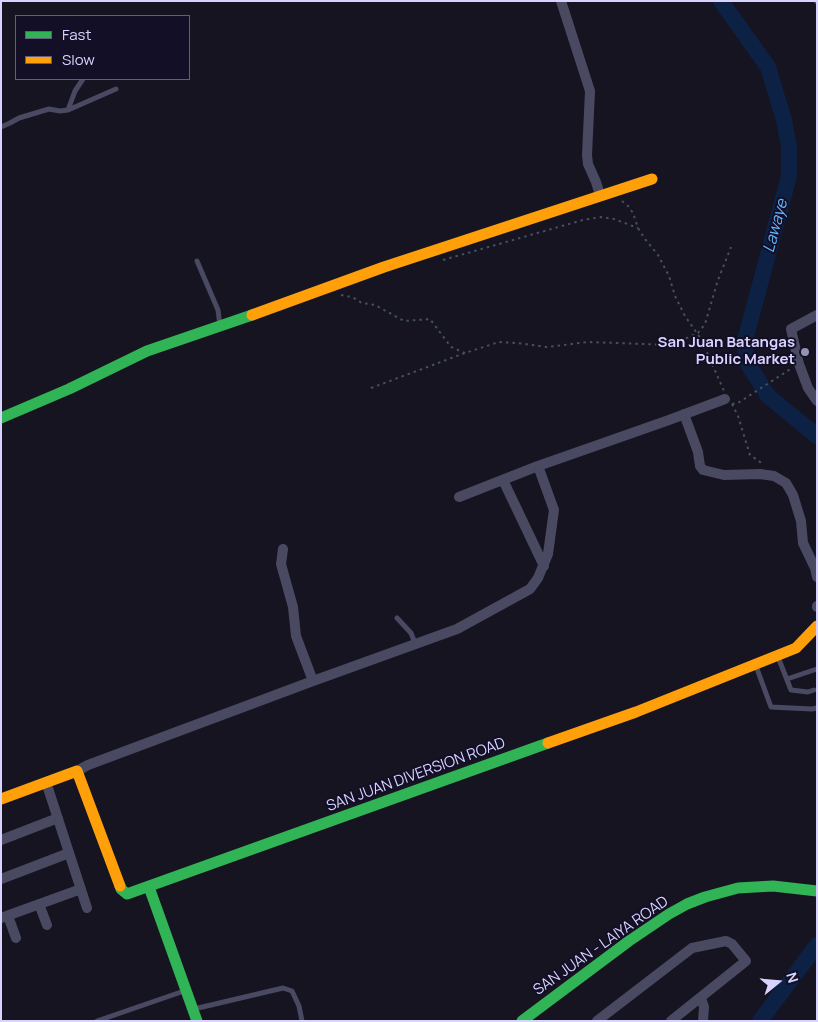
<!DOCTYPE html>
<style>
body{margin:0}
#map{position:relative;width:818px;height:1022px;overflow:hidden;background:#161421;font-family:Manrope,sans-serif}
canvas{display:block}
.frame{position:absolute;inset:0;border:2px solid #d9d4ff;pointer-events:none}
.legend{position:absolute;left:15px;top:15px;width:175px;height:65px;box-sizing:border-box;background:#130f26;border:1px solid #625e7d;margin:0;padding:6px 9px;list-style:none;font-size:15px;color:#d9d4ff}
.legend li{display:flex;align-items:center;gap:10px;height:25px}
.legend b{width:25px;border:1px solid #625e7d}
.north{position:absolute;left:753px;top:957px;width:50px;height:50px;-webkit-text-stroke:4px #130f26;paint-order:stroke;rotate:73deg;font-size:14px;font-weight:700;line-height:20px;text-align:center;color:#d9d4ff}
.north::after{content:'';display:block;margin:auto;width:18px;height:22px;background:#d9d4ff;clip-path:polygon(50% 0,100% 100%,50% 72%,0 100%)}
</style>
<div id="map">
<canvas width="818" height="1022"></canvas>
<div class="frame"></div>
<ul class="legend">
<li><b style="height:6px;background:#30b455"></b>Fast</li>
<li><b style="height:6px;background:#ff9f0a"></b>Slow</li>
</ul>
<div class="north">N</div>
</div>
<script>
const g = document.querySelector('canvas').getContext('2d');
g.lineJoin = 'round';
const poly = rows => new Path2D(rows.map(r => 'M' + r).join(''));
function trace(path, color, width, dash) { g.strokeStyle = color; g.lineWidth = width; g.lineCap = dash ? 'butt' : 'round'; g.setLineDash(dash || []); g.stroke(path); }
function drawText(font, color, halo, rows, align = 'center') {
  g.font = font + ' Manrope,sans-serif'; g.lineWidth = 4; g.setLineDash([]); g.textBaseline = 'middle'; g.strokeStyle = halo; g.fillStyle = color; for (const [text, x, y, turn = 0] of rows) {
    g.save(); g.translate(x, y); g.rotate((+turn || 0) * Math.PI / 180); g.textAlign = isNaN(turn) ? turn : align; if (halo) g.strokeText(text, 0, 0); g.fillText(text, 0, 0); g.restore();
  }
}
trace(poly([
 [721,1,768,67,784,120,789,147,789,176,744,344,748,364,768,396,817,436],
 [760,1021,817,945]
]), '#0d2144', 16);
trace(poly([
 [622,201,628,206,633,213,638,228,645,239,658,255,669,276,675,296,685,316,701,339,724,391],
 [443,260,583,220,601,217,614,219,638,228],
 [341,295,352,297,362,303,375,305,404,321,430,319,451,347,465,353],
 [371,388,465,353,499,342,517,343,547,347,588,342,671,345,698,333,705,324,718,280,731,247],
 [732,404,738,416,750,455,763,464],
 [732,404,738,403,792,368]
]), '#44505f', 2, [2.5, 4]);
trace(poly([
 [816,1,817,2],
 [68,110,75,91,83,79],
 [1,127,10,123,19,118,49,109,60,111,68,110,116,89],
 [197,261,218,310,220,326],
 [397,618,411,633,415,643],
 [778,657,791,690,808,692,814,690],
 [756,666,771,707,812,709,817,708],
 [787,679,817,669],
 [194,1009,283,988,292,991,299,1006,302,1021],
 [97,1021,184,991]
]), '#4a4962', 5);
trace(poly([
 [561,1,590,91,587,155,588,164,596,182,600,195],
 [817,315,791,329,799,364,808,388,817,401],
 [684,414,698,452,700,466,703,470,724,475,760,474,774,476,786,483,793,495,801,521,803,543,815,568,817,577],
 [503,480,544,566],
 [459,497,538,466,669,420,725,399],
 [283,549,281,564,293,607,296,636,313,681],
 [817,606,817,607],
 [77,771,88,765,313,681,457,629,530,589,538,578,548,554,554,510,538,466],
 [46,782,87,908],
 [1,840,58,818],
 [1,879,69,853],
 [39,904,47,925],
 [8,916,16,938],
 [1,918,81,889],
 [701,998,704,1007,703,1021],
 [597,1021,692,948,726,941,732,944,746,961,671,1021]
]), '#4a4962', 10);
trace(poly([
 [1,418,69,389,147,351,252,315],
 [120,886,121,889,127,894,548,743],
 [149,887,197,1021],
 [522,1021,629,941,669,914,687,904,705,897,738,888,773,886,817,891]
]), '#30b455', 11);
trace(poly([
 [252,315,384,267,652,179],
 [548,743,636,712,796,648,817,626],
 [1,799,77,771,120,886]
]), '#ff9f0a', 11);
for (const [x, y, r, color] of [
 [805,352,5,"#9591b1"]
]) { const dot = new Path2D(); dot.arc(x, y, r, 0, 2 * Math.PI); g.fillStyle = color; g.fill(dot); trace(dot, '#130f26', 2); }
drawText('bold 15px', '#d9d4ff', '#130f26', [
 ["San Juan Batangas",795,343],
 ["Public Market",795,360]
], 'right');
drawText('15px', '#d9d4ff', '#130f26', [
 ["SAN JUAN DIVERSION ROAD",416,775,-20],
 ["SAN JUAN - LAIYA ROAD",601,946,-35]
]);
drawText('italic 16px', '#62b6ff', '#130f26', [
 ["Lawaye",776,226,-75]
]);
</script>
